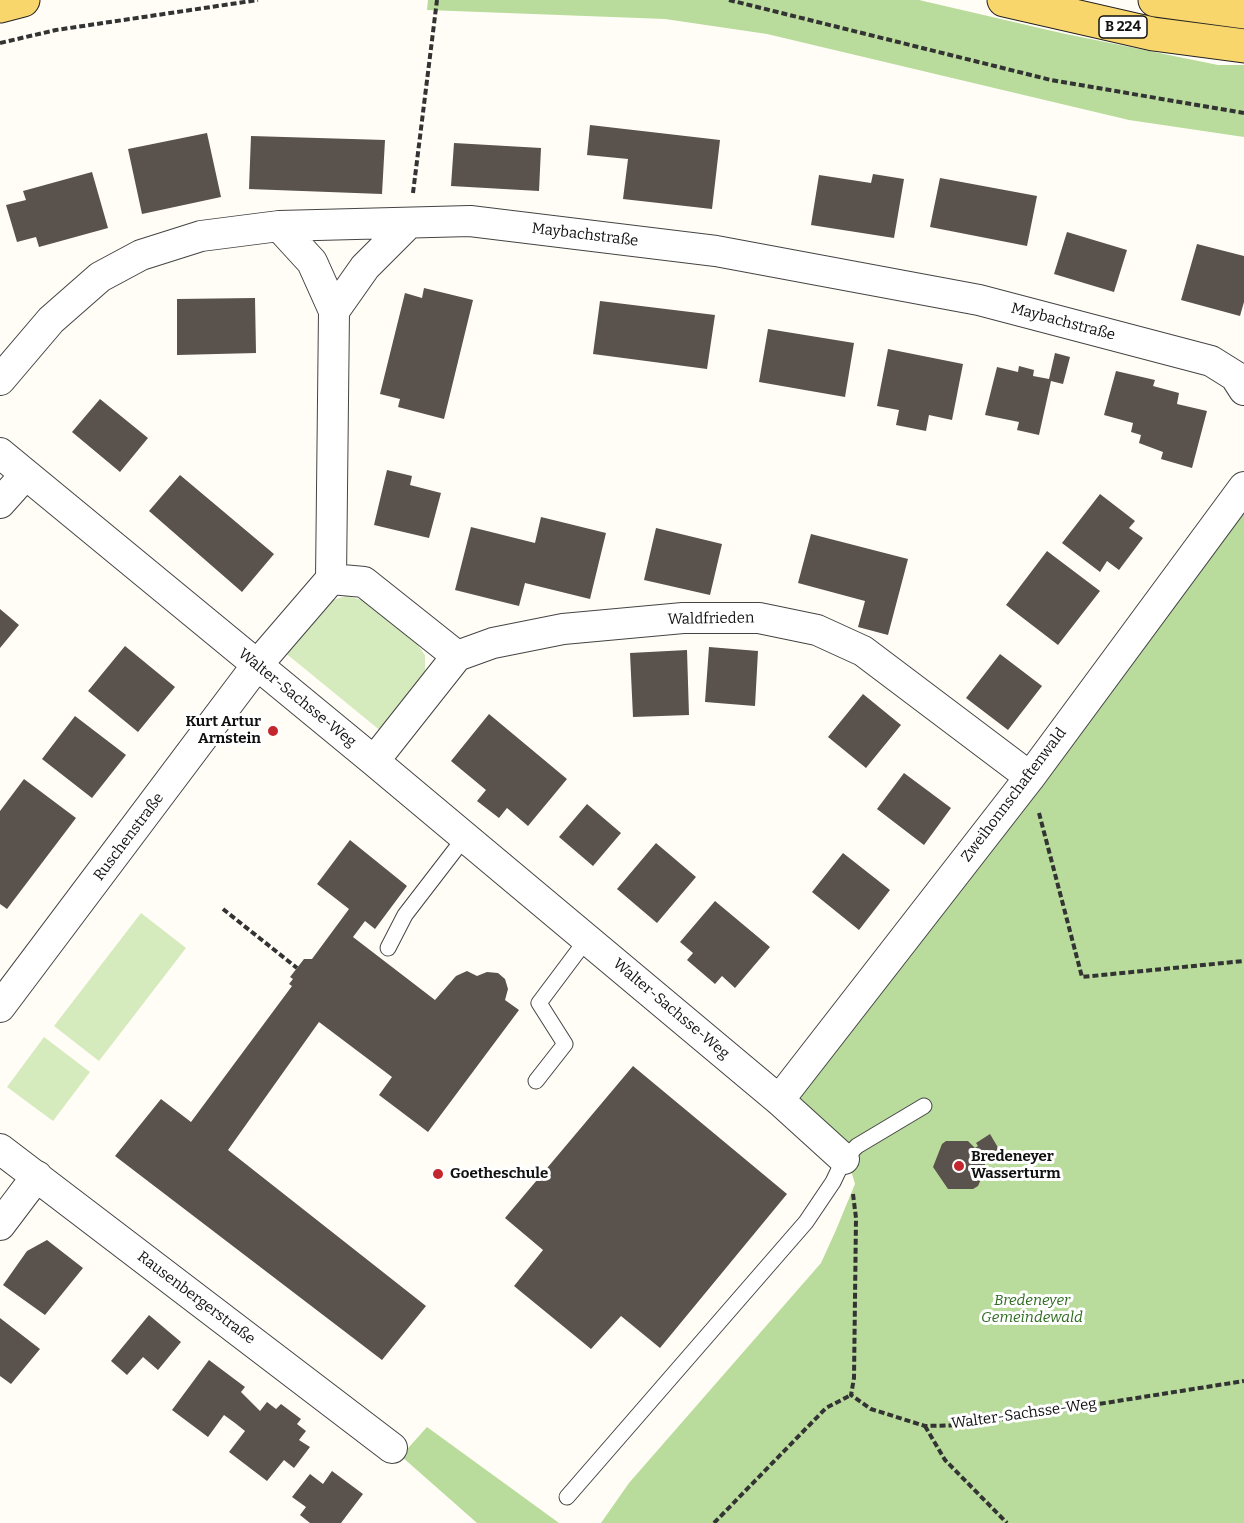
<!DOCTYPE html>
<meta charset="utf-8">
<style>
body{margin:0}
canvas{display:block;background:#fffdf5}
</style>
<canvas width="1244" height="1523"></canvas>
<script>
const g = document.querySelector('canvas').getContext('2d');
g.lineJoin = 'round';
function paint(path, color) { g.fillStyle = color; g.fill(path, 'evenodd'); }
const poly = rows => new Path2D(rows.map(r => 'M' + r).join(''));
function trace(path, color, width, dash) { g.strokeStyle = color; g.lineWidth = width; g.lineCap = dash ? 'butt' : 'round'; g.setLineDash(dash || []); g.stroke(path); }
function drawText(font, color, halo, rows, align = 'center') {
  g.font = font + ' Bitter,serif'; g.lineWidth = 6; g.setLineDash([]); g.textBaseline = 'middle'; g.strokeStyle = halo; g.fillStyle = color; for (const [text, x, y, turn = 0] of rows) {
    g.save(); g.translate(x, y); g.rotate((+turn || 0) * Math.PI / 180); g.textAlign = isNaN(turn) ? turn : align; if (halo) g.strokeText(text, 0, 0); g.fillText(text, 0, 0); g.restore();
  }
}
paint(poly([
 [346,596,370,602,408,632,425,655,425,680,382,732,283,651,327,602],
 [141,913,186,948,99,1061,54,1026],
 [44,1037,90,1072,53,1121,7,1087]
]), '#d5ebbd');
paint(poly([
 [428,0,919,0,1061,33,1218,65,1244,65,1244,137,1129,120,767,34,665,19,427,10],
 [1244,496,1244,1523,601,1523,629,1483,821,1263,836,1230,855,1184,847,1157,785,1098],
 [427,1427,559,1523,477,1523,401,1456]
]), '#b9dc9c');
paint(poly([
 [590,125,720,140,712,209,623,199,628,159,587,155],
 [207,133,221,197,142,214,128,149],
 [251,136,385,140,382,194,249,189],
 [454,143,541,148,539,191,451,186],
 [92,172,108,228,39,247,36,237,17,242,6,205,26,200,23,191],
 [873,174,904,179,894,238,811,225,819,175,871,183],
 [940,178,1037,196,1027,246,930,227],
 [1067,232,1127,250,1114,292,1054,274],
 [1197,244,1244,256,1244,302,1240,316,1181,300],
 [424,288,473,300,444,419,398,407,400,399,380,394,405,293,422,298],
 [255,298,256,353,177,355,177,299],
 [600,301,715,315,707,369,593,354],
 [768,329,854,343,845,397,759,382],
 [888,349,963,364,952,420,929,415,926,431,896,425,899,410,877,406],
 [1055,353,1070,357,1063,384,1051,381,1039,435,1017,430,1019,422,985,415,997,367,1018,372,1019,366,1034,370,1033,376,1049,379],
 [1116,371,1155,380,1153,386,1179,393,1177,404,1207,411,1192,468,1161,459,1163,452,1139,443,1141,435,1131,432,1133,423,1104,415],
 [100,399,148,438,120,472,72,432],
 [387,470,412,476,410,485,441,493,429,538,374,525],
 [180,475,274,554,242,592,149,511],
 [1100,494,1135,521,1129,528,1143,538,1119,570,1107,561,1100,572,1062,543],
 [541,517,606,533,590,599,525,583,519,606,455,590,471,527,535,543],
 [656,528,722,544,710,595,644,580],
 [811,534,908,559,888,635,858,627,865,601,798,583],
 [1047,551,1100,591,1058,645,1006,605],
 [0,609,19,625,0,648],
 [125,646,175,687,138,732,88,691],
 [709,647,758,651,755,706,705,702],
 [687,650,689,715,633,717,630,653],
 [1000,654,1042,686,1008,730,966,698],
 [863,694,901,725,866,768,828,737],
 [489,714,567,779,528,826,507,808,499,818,477,801,486,790,451,761],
 [75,716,126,755,92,798,42,759],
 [904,773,951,808,924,845,877,809],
 [24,779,76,818,7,909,0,904,0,811],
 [587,804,621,833,593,866,559,837],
 [350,840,407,886,375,929,365,921,353,937,435,1000,456,976,467,971,477,976,487,972,498,973,505,979,508,989,505,1000,519,1010,428,1132,379,1095,392,1077,319,1022,228,1150,426,1306,382,1360,115,1156,161,1099,191,1122,292,986,289,984,293,979,290,977,304,959,312,959,349,909,317,884],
 [656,843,696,877,657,923,617,889],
 [843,853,890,890,859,930,812,892],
 [715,901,770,947,735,988,722,976,715,984,687,960,693,953,680,942],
 [633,1066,787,1194,660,1348,621,1316,591,1349,514,1286,543,1250,505,1218],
 [990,1134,1000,1151,984,1161,986,1168,978,1186,973,1189,948,1189,933,1167,942,1144,946,1141,968,1141,975,1148,978,1146,976,1143],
 [47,1240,83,1268,45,1315,3,1285,27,1251],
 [149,1315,181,1342,158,1370,143,1357,127,1375,111,1361],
 [0,1318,40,1349,11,1384,0,1376],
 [209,1360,245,1387,241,1392,260,1411,267,1402,276,1409,281,1404,301,1419,297,1424,306,1431,299,1440,310,1447,294,1468,284,1460,267,1481,229,1452,245,1431,235,1423,224,1415,208,1437,172,1410],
 [332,1471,363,1494,341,1523,310,1523,300,1515,306,1507,292,1497,310,1474,323,1484]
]), '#5a524d');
const service = poly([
 [388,948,405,915,465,837],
 [536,1081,565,1044,539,1003,587,939],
 [567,1497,806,1222,833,1182,844,1159,857,1146,924,1106]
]);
const minor = poly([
 [279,226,312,262,334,311,331,579],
 [334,311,365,267,409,223],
 [0,380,51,320,100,277,141,255,201,236,279,226,470,221,716,251,979,300,1211,361,1235,376,1244,390],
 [0,453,374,761,779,1100,844,1159],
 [0,503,25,475],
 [457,656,493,643,563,629,683,618,759,618,817,630,863,651,1030,777],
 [0,1007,257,665,331,579,364,582,457,656,374,761],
 [779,1100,1030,777,1244,487],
 [0,1149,392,1448],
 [0,1225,37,1176]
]);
const primary = poly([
 [1004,0,1153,34,1244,46],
 [1155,0,1244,12],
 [0,6,23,0]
]);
trace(service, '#444', 17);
trace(minor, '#444', 32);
trace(primary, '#222', 35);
trace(poly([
 [729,0,1051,80,1244,113],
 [0,43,56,30,258,0],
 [413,193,437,0],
 [1039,813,1082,977,1244,961],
 [223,909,297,968],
 [853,1194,856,1218,854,1378,851,1395,871,1409,925,1426,966,1425,1244,1381],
 [925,1426,945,1460,1007,1523],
 [714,1523,826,1408,851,1395]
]), '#333', 4, [6, 3]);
trace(service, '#fff', 15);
trace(minor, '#fff', 30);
trace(primary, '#f9d66b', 33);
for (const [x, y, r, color] of [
 [273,731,6,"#c4262e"],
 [959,1166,6,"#c4262e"],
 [438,1174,6,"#c4262e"]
]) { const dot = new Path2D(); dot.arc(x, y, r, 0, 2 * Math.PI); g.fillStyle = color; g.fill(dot); trace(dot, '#fff', 2); }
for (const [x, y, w] of [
 [1123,27,48]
]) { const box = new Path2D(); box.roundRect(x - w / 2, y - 11, w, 22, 4.5); g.fillStyle = '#fff'; g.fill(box); trace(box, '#111', 1.5); }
drawText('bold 14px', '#111', null, [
 ["B 224",1123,27]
]);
drawText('15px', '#111', '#fff', [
 ["Maybachstraße",585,235,7],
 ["Maybachstraße",1063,322,15],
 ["Waldfrieden",711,619,-1],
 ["Walter-Sachsse-Weg",297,698,39],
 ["Zweihonnschaftenwald",1014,795,-53],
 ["Ruschenstraße",129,837,-53],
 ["Walter-Sachsse-Weg",671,1009,40],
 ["Rausenbergerstraße",196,1298,37],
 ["Walter-Sachsse-Weg",1024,1414,-8]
]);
drawText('bold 15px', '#111', '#fff', [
 ["Kurt Artur",261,722,"right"],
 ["Arnstein",261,739,"right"],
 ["Bredeneyer",971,1157],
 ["Wasserturm",971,1174],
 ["Goetheschule",450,1174]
], 'left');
drawText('italic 15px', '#2f6b1f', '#fff', [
 ["Bredeneyer",1032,1301],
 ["Gemeindewald",1032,1318]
]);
</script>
